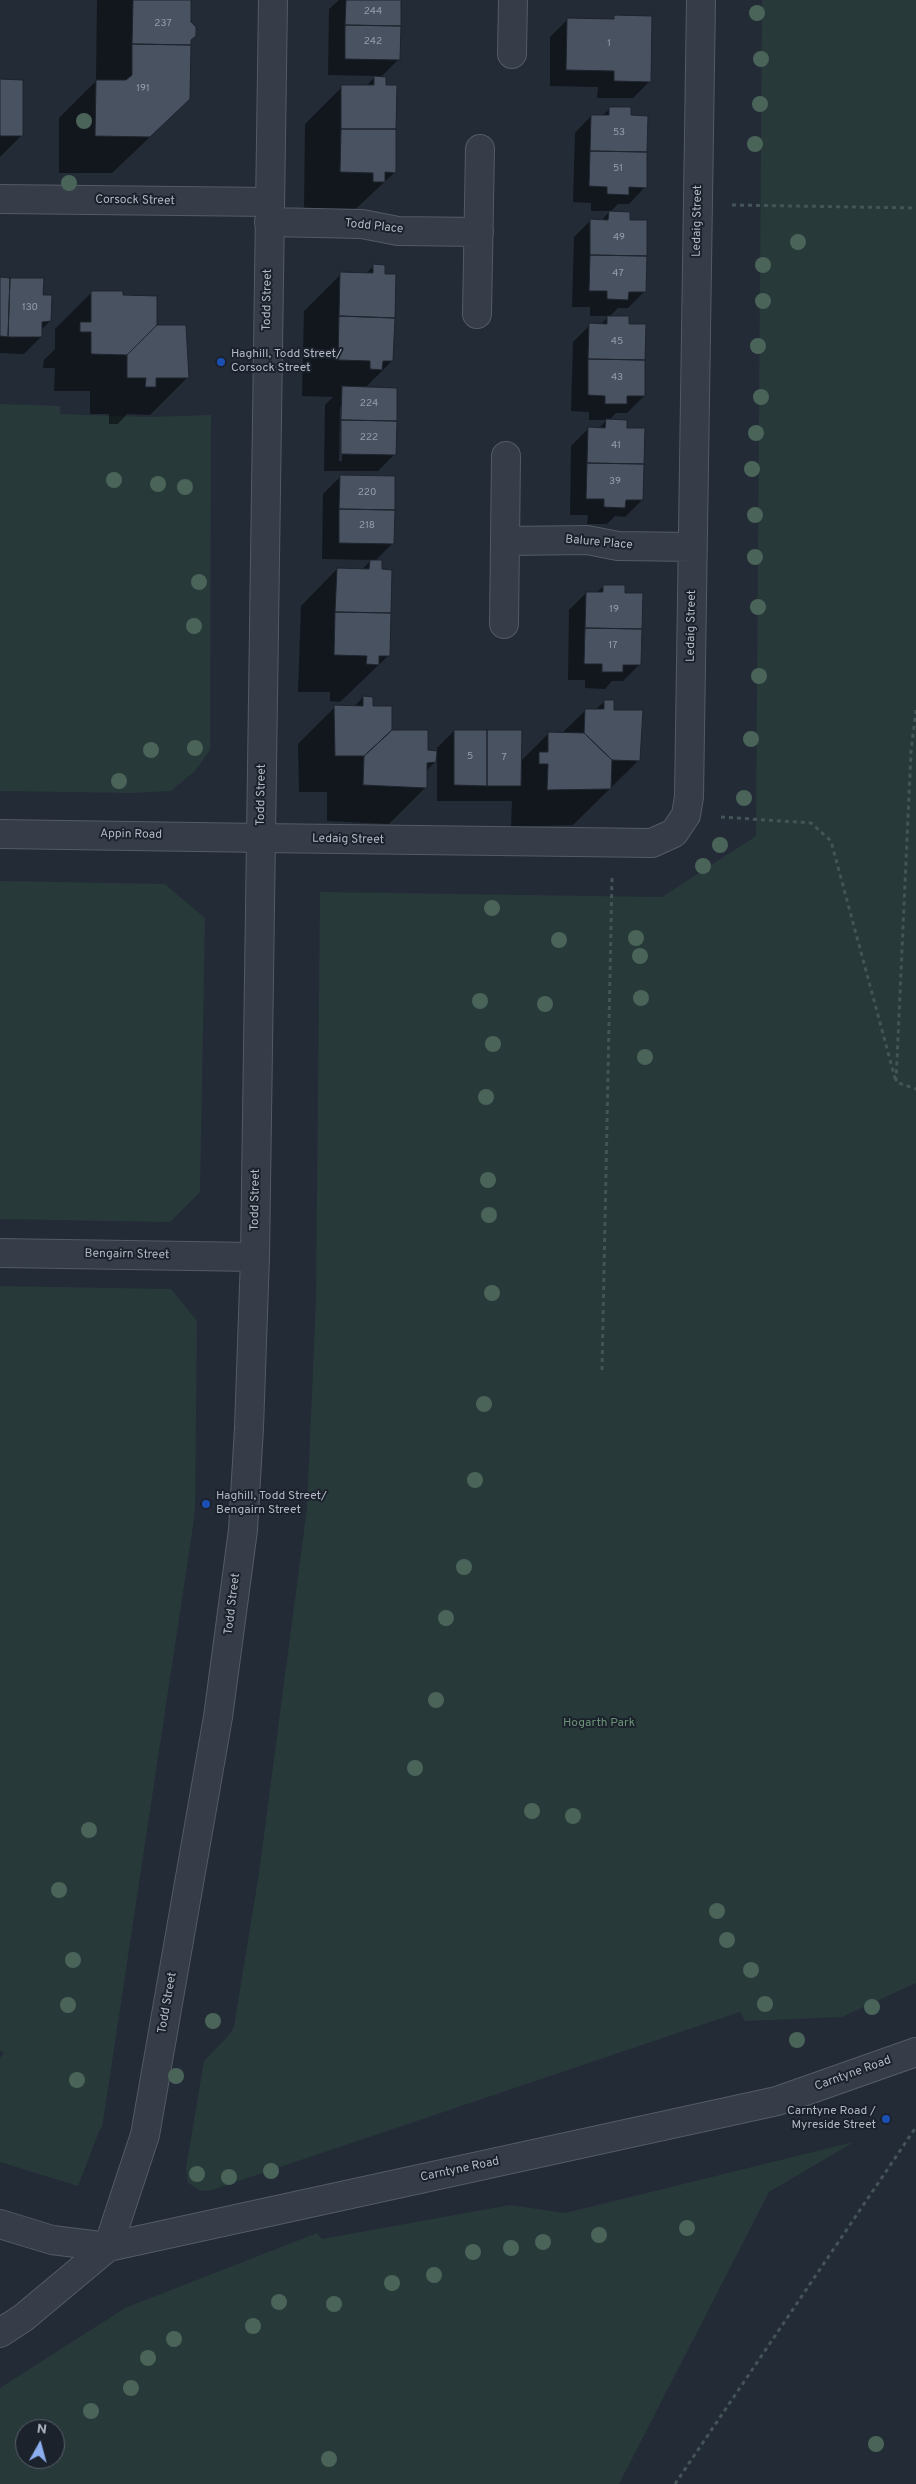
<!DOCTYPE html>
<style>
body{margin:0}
#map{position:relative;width:916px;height:2484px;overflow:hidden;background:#232b37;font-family:Overpass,sans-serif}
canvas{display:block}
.north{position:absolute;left:15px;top:2419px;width:50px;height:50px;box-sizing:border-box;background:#1c222c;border:1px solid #585e69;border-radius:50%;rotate:7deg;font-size:14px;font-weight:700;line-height:20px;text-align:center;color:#b1b8c4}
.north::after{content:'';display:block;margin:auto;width:18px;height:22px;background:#8caeee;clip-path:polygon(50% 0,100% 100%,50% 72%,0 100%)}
</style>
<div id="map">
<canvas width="916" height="2484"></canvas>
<div class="north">N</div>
</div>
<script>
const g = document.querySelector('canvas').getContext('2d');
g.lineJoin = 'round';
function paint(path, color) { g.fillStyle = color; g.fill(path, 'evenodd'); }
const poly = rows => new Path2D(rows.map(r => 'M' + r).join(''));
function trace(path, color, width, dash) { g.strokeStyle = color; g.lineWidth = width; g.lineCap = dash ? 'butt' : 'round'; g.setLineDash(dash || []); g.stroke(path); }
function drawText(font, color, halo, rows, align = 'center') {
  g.font = font + ' Overpass,sans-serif'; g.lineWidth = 4; g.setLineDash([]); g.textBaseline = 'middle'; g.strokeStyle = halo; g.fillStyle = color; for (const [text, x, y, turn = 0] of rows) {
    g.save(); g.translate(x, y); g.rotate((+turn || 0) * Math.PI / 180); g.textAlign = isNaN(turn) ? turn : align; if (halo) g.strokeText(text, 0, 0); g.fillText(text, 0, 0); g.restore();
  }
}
paint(poly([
 [762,0,916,0,916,1983,842,2017,745,2021,740,2012,212,2190,201,2191,188,2183,186,2168,204,2061,229,2035,234,2026,259,1873,307,1508,316,1298,320,892,662,897,756,836],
 [0,404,60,406,60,414,147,417,211,415,210,750,195,771,171,791,133,793,0,791],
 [0,881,165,884,205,918,200,1192,170,1222,0,1219],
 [0,1286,171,1289,197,1321,195,1509,193,1526,102,2128,100,2129,78,2186,0,2162,0,2058,4,2053,0,2050],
 [854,2142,769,2192,619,2484,0,2484,0,2388,125,2308,317,2233,322,2239,510,2205,565,2213],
 [25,2429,55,2429,55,2459,25,2459]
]), '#28393a');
paint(poly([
 [97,0,190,0,151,136,112,173,59,173,59,118,96,81],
 [339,0,400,0,399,59,380,78,394,173,346,218,336,218,336,209,304,209,305,124,342,87,365,87,376,76,328,75,329,9],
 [615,17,650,81,633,98,597,98,598,87,550,86,550,37,567,20,611,20],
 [0,81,21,136,0,157],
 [610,109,645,187,629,204,618,204,609,213,629,221,645,291,628,308,618,308,609,317,628,325,644,396,627,413,616,413,608,421,626,429,642,500,625,517,615,516,607,524,587,524,588,515,570,515,571,446,588,429,598,429,607,420,589,420,589,412,571,411,573,342,590,325,600,325,609,316,590,316,590,307,572,307,574,237,591,220,601,221,610,211,591,211,591,203,573,202,575,133,591,116,602,116],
 [374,266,392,361,365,388,395,454,378,471,324,471,325,405,333,397,302,396,304,311,341,274,365,274],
 [340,406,343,406,342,461,339,461],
 [0,278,42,296,50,321,41,330,41,337,24,354,0,353],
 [92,292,121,297,156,326,187,378,150,415,127,414,118,424,109,424,109,414,90,414,90,391,54,391,55,368,43,368,44,360,55,349,55,329],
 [340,477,393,543,375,561,388,656,340,702,330,701,330,692,298,692,301,606,337,569,362,570,371,560,322,559,323,494],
 [604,586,624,594,640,664,623,681,612,681,605,689,585,688,585,680,568,680,569,610,586,593,596,593],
 [363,697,390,731,426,751,437,752,437,748,454,731,520,762,549,733,562,733,586,710,595,710,605,701,613,711,639,760,573,825,511,827,512,801,437,801,437,760,426,771,426,787,389,824,327,821,327,792,299,792,298,744,335,707,354,707]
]), '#0007');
const building = poly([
 [133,0,191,0,191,22,196,27,196,36,191,40,191,45,132,44,133,0],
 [346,0,401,0,401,26,345,25,346,0],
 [614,15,652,16,651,82,614,81,614,71,566,70,567,18,614,19,614,15],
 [345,25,401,26,400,60,345,59,345,25],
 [132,44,191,45,190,99,150,137,95,136,96,80,126,80,132,75,132,44],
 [374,76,386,77,386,85,397,85,396,129,341,129,341,85,374,85,374,76],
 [0,79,23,80,23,136,0,136,0,79],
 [609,107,631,107,631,115,648,116,647,152,590,151,591,115,609,115,609,107],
 [341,129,396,129,396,173,385,172,385,182,373,182,373,173,340,172,341,129],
 [590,151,647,152,647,188,629,187,629,195,607,194,607,187,589,186,590,151],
 [609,211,630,212,630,220,647,220,647,256,590,255,590,219,608,220,609,211],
 [590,255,647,256,646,292,629,292,628,300,607,299,607,291,589,291,590,255],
 [373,264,385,265,385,274,396,274,395,318,339,316,340,272,373,273,373,264],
 [0,277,10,278,8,337,0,336,0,277],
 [10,278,44,278,43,295,52,295,51,321,42,322,42,337,8,337,10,278],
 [91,291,123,291,123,295,157,296,157,325,127,355,91,354,91,332,80,332,80,322,91,322,91,291],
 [339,316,395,318,393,361,383,361,382,370,370,369,370,361,338,360,339,316],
 [607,316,629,316,629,324,646,324,645,360,588,359,589,323,607,324,607,316],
 [157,325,186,325,189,378,156,378,156,387,145,387,146,378,127,378,127,355,157,325],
 [588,359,645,360,645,396,627,396,627,404,605,404,605,396,588,395,588,359],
 [342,386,397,388,397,421,341,420,342,386],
 [606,419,627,420,627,428,645,428,644,464,587,463,588,427,605,428,606,419],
 [341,420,397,421,396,455,341,454,341,420],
 [587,463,644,464,643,500,626,500,625,508,604,507,604,499,586,499,587,463],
 [340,475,395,476,395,510,339,509,340,475],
 [339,509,395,510,394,544,339,543,339,509],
 [370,560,382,560,382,569,392,570,391,613,335,612,337,568,369,569,370,560],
 [603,585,625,585,625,593,643,593,642,629,585,628,586,592,603,592,603,585],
 [335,612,391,613,390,656,379,656,379,665,366,664,367,656,334,655,335,612],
 [585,628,642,629,641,665,623,665,623,672,602,672,602,664,584,664,585,628],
 [363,696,373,697,373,706,392,706,392,730,364,756,335,756,334,705,363,706,363,696],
 [604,700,614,700,614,710,643,710,640,761,612,760,584,733,585,709,604,709,604,700],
 [392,730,428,730,428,750,437,751,436,762,427,763,427,788,363,785,364,756,392,730],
 [454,730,487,730,487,786,454,785,454,730],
 [487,730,522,730,521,786,487,786,487,730],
 [548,732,584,733,612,760,611,789,547,790,548,764,539,764,539,752,548,752,548,732]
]);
paint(building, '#495261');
trace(building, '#1e242e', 1);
const pedestrian = poly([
 [0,834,262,838],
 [0,1253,255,1257]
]);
const minor = poly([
 [512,54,513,0],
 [0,199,270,202],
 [269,222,362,224,398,231,479,232],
 [477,314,480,149],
 [505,541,587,540,618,546,693,547],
 [504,624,506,456],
 [262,838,652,843,674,833,686,815,689,797,701,0]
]);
const tertiary = poly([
 [0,2224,52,2240,108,2247,777,2101,916,2052],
 [0,2333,23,2318,108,2247,145,2135,218,1717,243,1530,249,1428,255,1257,273,0]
]);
trace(pedestrian, '#545b65', 30);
trace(minor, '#545b65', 30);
trace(tertiary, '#545b65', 30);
trace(poly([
 [732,205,916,208],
 [916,710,911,751,896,1082,916,1089],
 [721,817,811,823,831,841,896,1082],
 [602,1370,612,877],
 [675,2484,916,2127]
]), '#445457', 3, [4, 4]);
trace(pedestrian, '#363d48', 28);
trace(minor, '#363d48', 28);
trace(tertiary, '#363d48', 28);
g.fillStyle = '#4a6459';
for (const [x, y] of [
 [757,13],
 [761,59],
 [760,104],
 [84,121],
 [755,144],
 [69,183],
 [798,242],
 [763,265],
 [763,301],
 [758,346],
 [761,397],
 [756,433],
 [752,469],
 [114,480],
 [158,484],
 [185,487],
 [755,515],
 [755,557],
 [199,582],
 [758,607],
 [194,626],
 [759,676],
 [751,739],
 [195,748],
 [151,750],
 [119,781],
 [744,798],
 [720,845],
 [703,866],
 [492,908],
 [636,938],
 [559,940],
 [640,956],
 [641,998],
 [480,1001],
 [545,1004],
 [493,1044],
 [645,1057],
 [486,1097],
 [488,1180],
 [489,1215],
 [492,1293],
 [484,1404],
 [475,1480],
 [464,1567],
 [446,1618],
 [436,1700],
 [415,1768],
 [532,1811],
 [573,1816],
 [89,1830],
 [59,1890],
 [717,1911],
 [727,1940],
 [73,1960],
 [751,1970],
 [765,2004],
 [68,2005],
 [872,2007],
 [213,2021],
 [797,2040],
 [176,2076],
 [77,2080],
 [271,2171],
 [197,2174],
 [229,2177],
 [687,2228],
 [599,2235],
 [543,2242],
 [511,2248],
 [473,2252],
 [434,2275],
 [392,2283],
 [279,2302],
 [334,2304],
 [253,2326],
 [174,2339],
 [148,2358],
 [131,2388],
 [91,2411],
 [876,2444],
 [329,2459]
]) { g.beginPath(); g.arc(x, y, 8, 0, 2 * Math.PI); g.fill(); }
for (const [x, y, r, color] of [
 [221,362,5,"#1a4fb4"],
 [206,1504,5,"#1a4fb4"],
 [886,2119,5,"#1a4fb4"]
]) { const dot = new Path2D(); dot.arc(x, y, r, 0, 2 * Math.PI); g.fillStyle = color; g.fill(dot); trace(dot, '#1c222c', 2); }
drawText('10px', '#979eab', null, [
 ["244",373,12],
 ["237",163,24],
 ["242",373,42],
 ["1",609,44],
 ["191",143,89],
 ["53",619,133],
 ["51",618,169],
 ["49",619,238],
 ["47",618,274],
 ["130",30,308],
 ["45",617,342],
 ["43",617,378],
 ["224",369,404],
 ["222",369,438],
 ["41",616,446],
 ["39",615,482],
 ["220",367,493],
 ["218",367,526],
 ["19",614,610],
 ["17",613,646],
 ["5",470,757],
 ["7",504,758]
]);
drawText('12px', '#b1b8c4', '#1c222c', [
 ["Corsock Street",135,201,1],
 ["Ledaig Street",698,221,-89],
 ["Todd Place",374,227,6],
 ["Todd Street",268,300,-89],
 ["Balure Place",599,543,5],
 ["Ledaig Street",692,626,-89],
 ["Todd Street",262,795,-89],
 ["Appin Road",131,835,1],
 ["Ledaig Street",348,840,1],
 ["Todd Street",256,1200,-89],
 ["Bengairn Street",127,1255,1],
 ["Todd Street",233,1604,-83],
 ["Todd Street",168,2003,-80],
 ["Carntyne Road",853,2074,-20],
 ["Carntyne Road",460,2170,-12]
]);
drawText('12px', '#b1b8c4', '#1c222c', [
 ["Haghill, Todd Street/",231,355],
 ["Corsock Street",231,369],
 ["Haghill, Todd Street/",216,1497],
 ["Bengairn Street",216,1511],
 ["Carntyne Road /",876,2112,"right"],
 ["Myreside Street",876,2126,"right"]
], 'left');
drawText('12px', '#6a9275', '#1c222c', [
 ["Hogarth Park",599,1724]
]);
</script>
